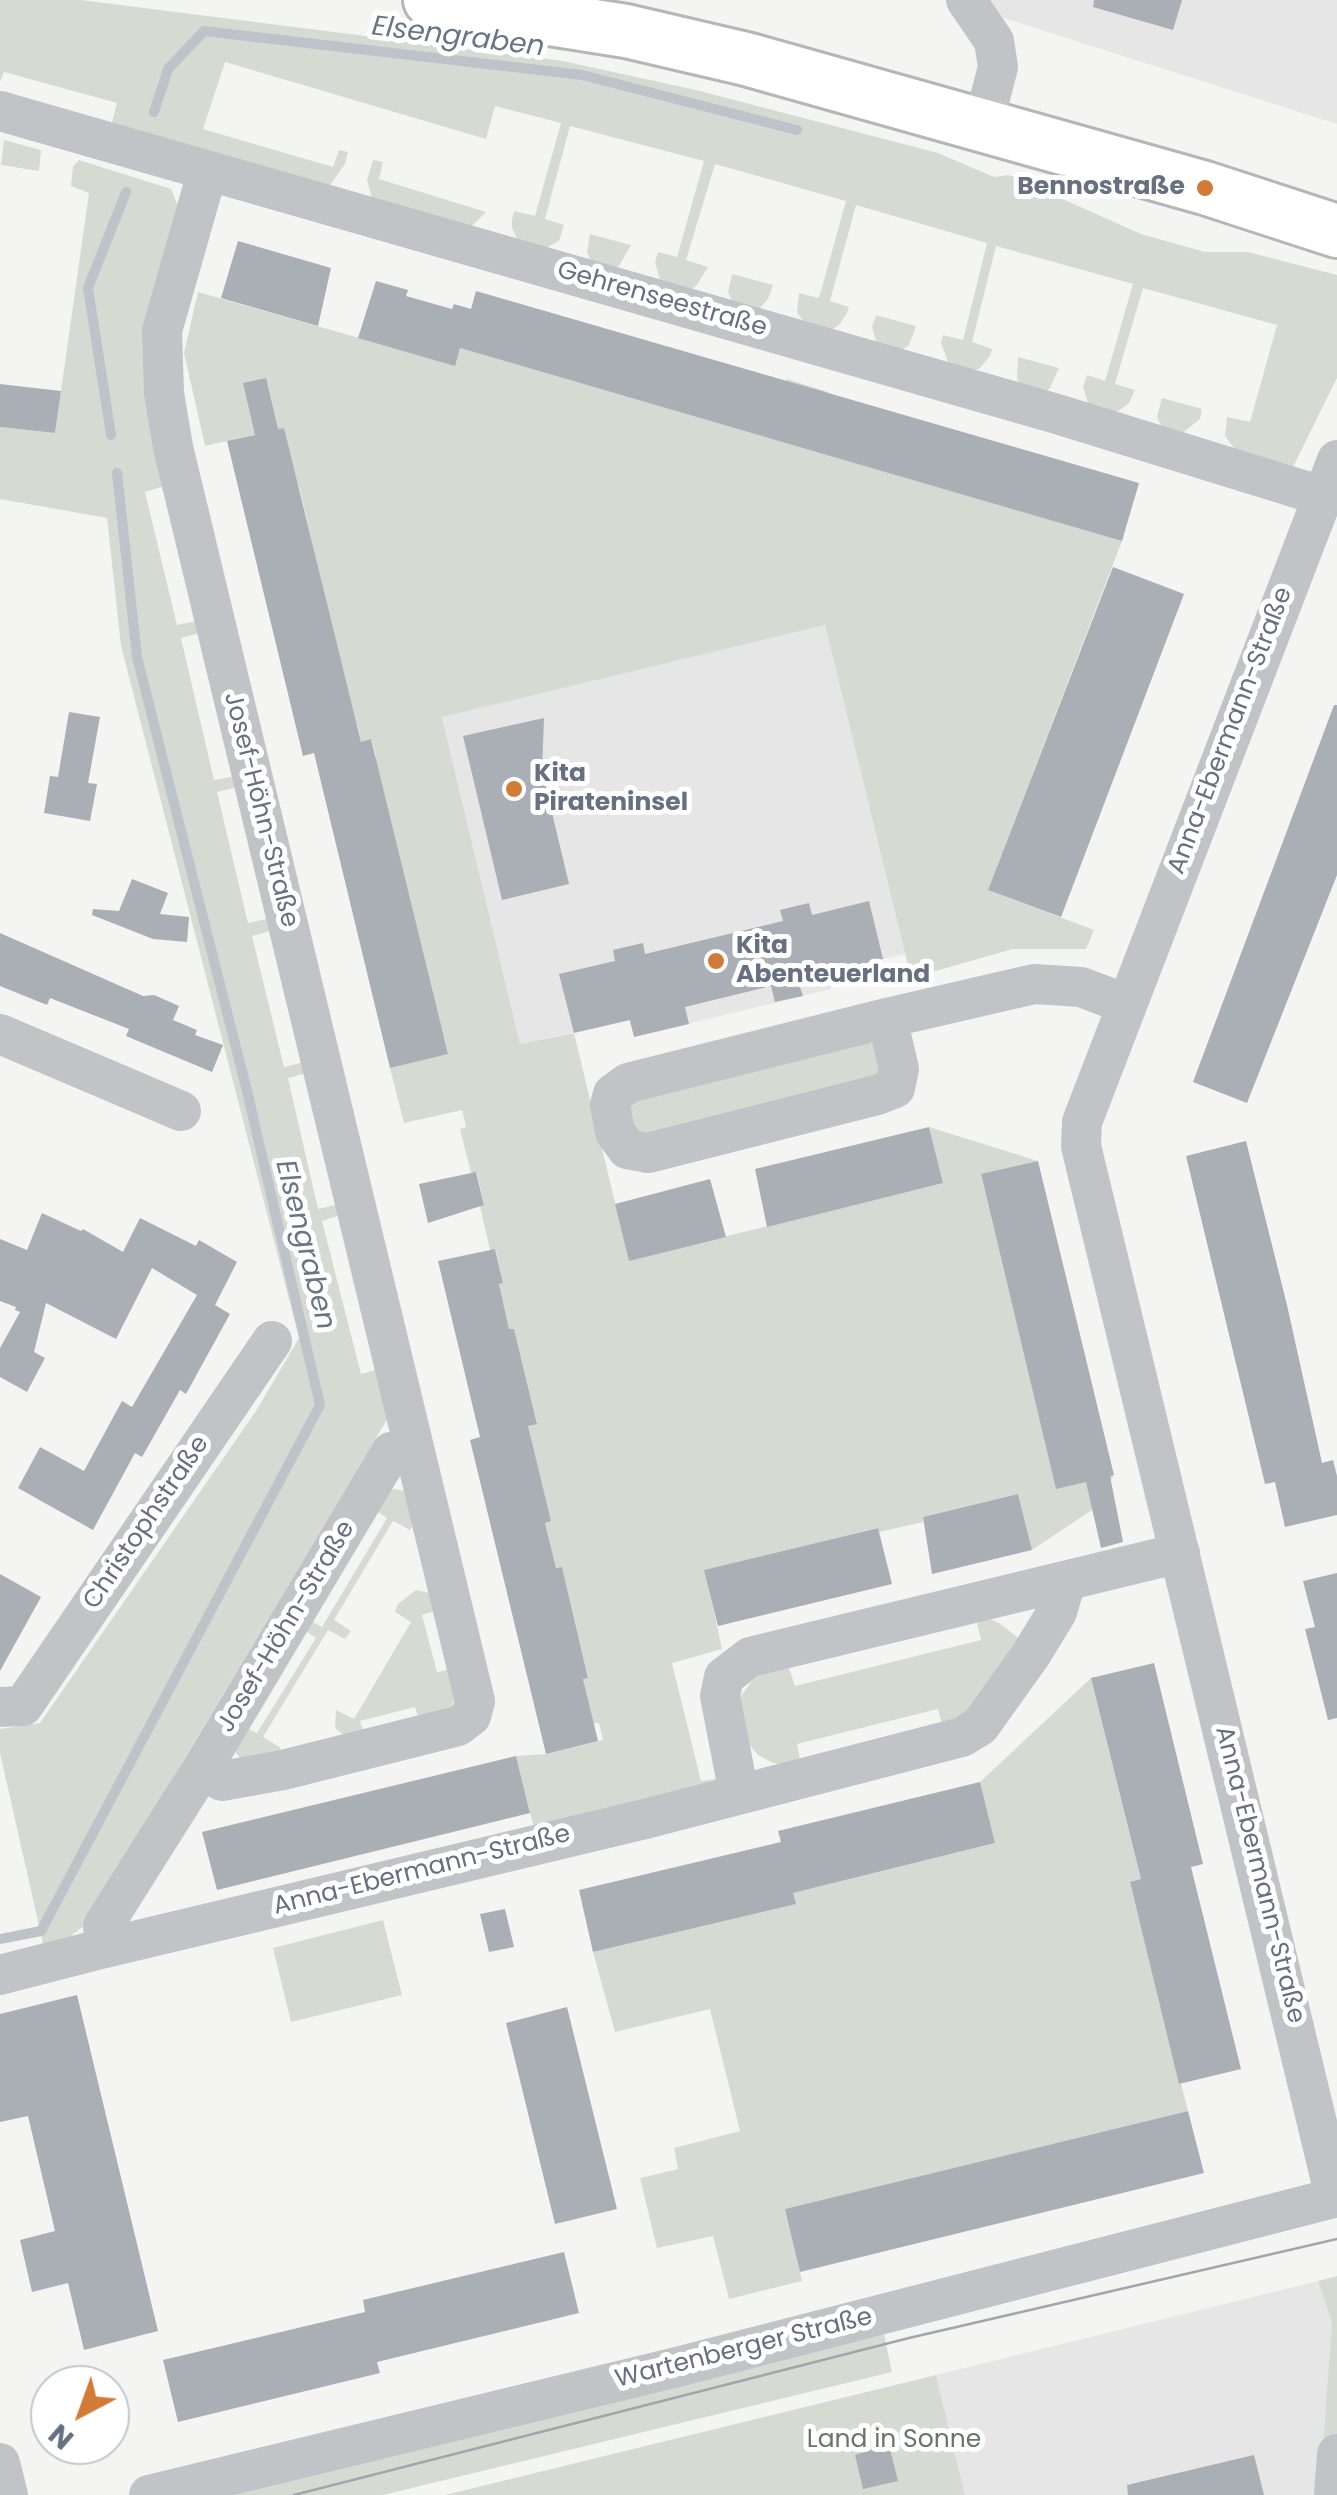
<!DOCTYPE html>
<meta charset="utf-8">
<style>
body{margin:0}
#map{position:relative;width:1337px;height:2495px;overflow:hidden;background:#f4f5f2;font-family:Poppins,sans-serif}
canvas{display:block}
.north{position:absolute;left:30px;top:2365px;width:100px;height:100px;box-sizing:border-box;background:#fff;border:2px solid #c2c6cc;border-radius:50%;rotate:221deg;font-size:28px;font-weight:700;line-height:40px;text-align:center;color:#677080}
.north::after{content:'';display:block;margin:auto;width:35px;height:45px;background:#d17b36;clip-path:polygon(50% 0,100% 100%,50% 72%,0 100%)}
</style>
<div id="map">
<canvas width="1337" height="2495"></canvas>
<div class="north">N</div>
</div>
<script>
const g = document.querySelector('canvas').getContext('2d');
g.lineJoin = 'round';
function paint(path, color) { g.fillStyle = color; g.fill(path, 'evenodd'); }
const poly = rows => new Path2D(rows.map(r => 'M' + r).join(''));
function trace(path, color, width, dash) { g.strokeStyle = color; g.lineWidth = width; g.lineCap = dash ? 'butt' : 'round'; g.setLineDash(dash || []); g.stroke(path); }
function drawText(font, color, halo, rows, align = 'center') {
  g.font = font + ' Poppins,sans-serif'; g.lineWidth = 10; g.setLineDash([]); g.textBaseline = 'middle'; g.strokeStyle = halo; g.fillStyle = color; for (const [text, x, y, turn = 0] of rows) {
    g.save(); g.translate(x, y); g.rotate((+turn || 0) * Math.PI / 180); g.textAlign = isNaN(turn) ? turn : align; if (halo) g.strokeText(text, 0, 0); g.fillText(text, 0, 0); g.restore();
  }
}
paint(poly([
 [980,0,1337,0,1337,124,988,13],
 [825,625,905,954,827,972,831,989,634,1037,629,1020,520,1044,442,716],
 [1318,2281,1332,2323,1319,2495,965,2495,936,2375]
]), '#e5e6e5');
paint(poly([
 [0,0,81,0,563,61,696,90,938,153,994,177,1009,175,1141,234,1205,252,1248,252,1337,275,1337,378,1293,467,1237,452,1225,436,1227,417,1250,422,1277,325,1143,288,1115,384,1135,390,1129,403,1116,413,1089,407,1083,387,1087,375,1105,381,1133,284,996,246,972,342,992,349,990,356,979,369,961,373,949,365,941,343,943,335,963,340,987,243,856,205,830,301,849,307,847,313,839,325,830,331,807,327,797,312,799,293,819,298,846,201,715,164,686,260,708,267,696,286,689,291,661,284,655,262,658,252,677,257,704,161,570,126,545,219,564,225,559,241,542,250,518,241,512,228,512,220,514,211,535,216,561,123,495,106,486,139,225,62,203,129,333,167,339,150,348,152,345,164,328,188,111,126,117,103,4,72,0,82],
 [4,140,41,150,39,171,1,165],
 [79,160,171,189,178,206,168,485,145,492,177,625,201,620,204,632,181,638,214,780,236,776,239,787,217,792,248,923,271,918,274,930,252,936,284,1067,304,1062,307,1073,288,1078,318,1209,340,1204,343,1214,322,1221,361,1374,382,1368,388,1418,85,1925,67,1939,44,1948,0,1753,0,1729,40,1723,256,1411,299,1338,121,646,107,518,0,499,0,427,55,433,89,193,71,186,73,166],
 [373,160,383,162,379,179,486,212,470,228,372,198,367,180],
 [590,234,631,245,619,266,614,269,591,263,587,252],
 [732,274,773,285,768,299,759,309,734,305,728,292],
 [198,292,454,365,460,348,769,438,787,379,828,392,812,449,1122,541,988,890,1094,930,1086,949,1013,949,911,978,825,625,442,717,520,1044,574,1033,629,1260,943,1183,929,1127,1038,1161,981,1175,1056,1488,1114,1475,1092,1510,1032,1550,1018,1494,923,1517,923,1522,879,1532,877,1528,705,1570,722,1649,672,1663,701,1781,722,1778,536,1836,516,1756,546,1754,603,1740,599,1723,593,1723,583,1679,588,1677,562,1567,556,1568,545,1523,551,1521,543,1489,526,1446,532,1444,528,1426,537,1423,514,1329,509,1329,499,1284,503,1283,496,1250,490,1250,480,1206,484,1204,477,1173,471,1173,460,1129,466,1127,462,1110,404,1123,390,1068,448,1053,444,1037,438,1038,424,957,370,758,376,757,372,740,361,742,357,724,350,725,326,601,300,490,283,447,288,446,284,428,205,446,184,353],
 [876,315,916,326,909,345,902,350,877,345,872,327],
 [1018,357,1059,368,1050,388,1045,392,1021,388,1017,379],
 [1162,398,1202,409,1200,419,1180,435,1164,431,1157,417],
 [868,1041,875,1045,882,1076,641,1139,623,1109,626,1103],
 [395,1489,404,1491,416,1521,410,1530,393,1521,334,1620,351,1631,345,1639,328,1630,263,1737,281,1748,278,1754,240,1758,236,1753,234,1742,240,1725,257,1733,316,1638,300,1627,306,1618,322,1627,387,1518,370,1507,385,1491],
 [416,1590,430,1593,443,1608,422,1615,437,1672,456,1668,458,1690,454,1701,449,1709,421,1727,415,1707,360,1721,366,1739,348,1739,335,1728,336,1710,354,1719,411,1622,395,1612,398,1604],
 [976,1618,988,1618,999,1623,1021,1640,994,1691,943,1729,938,1709,797,1744,801,1765,790,1766,773,1763,758,1755,746,1741,739,1710,741,1696,751,1682,765,1671,788,1665,795,1686,981,1640],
 [1091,1678,1141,1879,1130,1883,1188,2111,786,2209,802,2281,729,2299,713,2236,657,2248,640,2178,678,2169,674,2148,740,2131,710,2009,615,2032,593,1952,795,1904,793,1893,995,1843,980,1782],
 [383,1920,402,1995,291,2022,273,1948],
 [1337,2276,1337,2495,1319,2495,1332,2323,1318,2281],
 [884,2334,892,2372,383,2495,228,2495],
 [936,2375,965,2495,445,2495]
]), '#d5dbd3');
trace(poly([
 [154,112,168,69,204,31,582,75,797,130],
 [111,435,88,288,126,192],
 [0,1939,41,1931,320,1405,247,1091,137,657,117,473]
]), '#bdc3c9', 10);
paint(poly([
 [1094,0,1182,0,1173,30,1093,7],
 [238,241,331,268,318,326,221,298],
 [376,281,408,290,406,296,452,309,454,304,471,309,476,291,1139,483,1122,541,460,348,455,366,358,338],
 [266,378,278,429,284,428,361,742,371,739,448,1054,390,1068,314,753,303,756,227,441,255,435,243,383],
 [0,384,61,391,55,433,0,427],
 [1113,567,1184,594,1061,917,988,890],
 [1334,705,1337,705,1337,875,1247,1103,1193,1082],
 [69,712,100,717,88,783,97,784,90,821,44,813,50,776,58,777],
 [544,718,542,771,569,884,502,900,463,736],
 [132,879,168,893,160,914,189,917,187,942,153,939,92,915,93,909,119,911],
 [869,901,883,959,827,972,829,980,800,987,803,996,775,1002,771,986,685,1007,689,1024,634,1037,630,1020,574,1033,559,974,615,961,613,950,643,943,645,954,783,921,780,910,809,903,812,915],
 [0,933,143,996,154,995,179,1006,173,1020,197,1030,195,1035,223,1045,212,1072,126,1036,129,1029,50,998,47,1005,0,986],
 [929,1127,943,1183,767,1227,755,1169],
 [1246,1141,1287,1305,1322,1463,1333,1460,1337,1476,1337,1515,1285,1527,1275,1482,1265,1484,1186,1156],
 [1038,1161,1114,1475,1110,1476,1123,1542,1101,1548,1086,1482,1056,1489,981,1174],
 [476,1172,484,1205,428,1223,419,1184],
 [710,1179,726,1237,629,1261,615,1204],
 [42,1213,81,1231,83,1229,123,1252,140,1218,196,1246,199,1240,237,1262,215,1305,230,1314,186,1394,180,1390,142,1457,135,1453,93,1530,18,1488,40,1447,84,1471,122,1401,132,1407,197,1295,152,1268,116,1339,46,1303,34,1352,45,1358,27,1392,0,1377,0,1348,20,1312,15,1310,16,1307,0,1301,0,1239,27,1250],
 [495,1249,503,1283,499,1284,509,1329,514,1329,537,1424,528,1426,551,1521,545,1523,556,1568,562,1567,588,1678,583,1679,598,1741,546,1754,470,1440,480,1437,438,1261],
 [1018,1494,1032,1550,932,1574,923,1517],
 [878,1528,892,1584,718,1626,704,1570],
 [1337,1573,1337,1718,1328,1720,1305,1629,1315,1627,1303,1581],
 [0,1574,41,1597,0,1671],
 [1154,1663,1203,1864,1191,1867,1241,2069,1179,2084,1130,1882,1141,1879,1091,1678],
 [516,1756,530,1813,217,1890,202,1832],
 [980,1782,995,1843,793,1893,796,1904,593,1952,579,1890,781,1842,778,1831],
 [505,1909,514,1947,489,1952,480,1914],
 [77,1995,158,2331,84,2350,68,2283,32,2292,20,2240,55,2231,28,2116,0,2122,0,2014],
 [567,2007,617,2209,555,2224,506,2023],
 [1188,2111,1204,2173,800,2272,785,2209],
 [564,2252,579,2313,377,2362,380,2373,178,2422,163,2360,365,2312,363,2300],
 [889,2445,898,2481,863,2489,855,2455],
 [1254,2455,1264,2495,1128,2495,1127,2485]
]), '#aaaeb5');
const major = poly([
 [430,0,626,31,746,59,1205,188,1337,231]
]);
trace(major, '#b4b6ba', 58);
trace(poly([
 [966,0,994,41,998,67,983,125],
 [0,111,1057,414,1322,496],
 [887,1018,899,1069,895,1088,877,1095,648,1153,627,1149,615,1132,610,1105,613,1094,628,1083,887,1018],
 [887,1018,1034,984,1081,987,1126,1004],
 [0,1034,181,1111],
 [0,1707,23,1706,272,1341],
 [202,1769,222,1781,283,1770,458,1726,471,1716,475,1701,173,447,164,393,162,331,207,173],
 [739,1794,720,1696,724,1677,750,1657,1180,1553],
 [105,1948,645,1819,962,1737,980,1726,1030,1656,1057,1612,1066,1581],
 [0,1975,105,1948,103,1926,202,1769,391,1452,413,1447],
 [1335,2197,1081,1146,1082,1122,1337,460],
 [0,2463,8,2495],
 [149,2495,677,2367,1337,2197],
 [1334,2495,1337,2454]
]), '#c1c3c7', 40);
trace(major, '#fff', 52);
trace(poly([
 [294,2495,909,2338,1337,2239]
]), '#a2a5ab', 2.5);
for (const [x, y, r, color] of [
 [1205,188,10,"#d17b36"],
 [514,789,10,"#d17b36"],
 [716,961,10,"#d17b36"]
]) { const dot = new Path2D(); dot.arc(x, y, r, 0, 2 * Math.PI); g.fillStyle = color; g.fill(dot); trace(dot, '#fff', 4); }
drawText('bold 25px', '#677080', '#fff', [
 ["Bennostraße",1185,188,"right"],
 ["Kita",534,775],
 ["Pirateninsel",534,804],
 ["Kita",736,947],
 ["Abenteuerland",736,976]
], 'left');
drawText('25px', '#677080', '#fff', [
 ["Gehrenseestraße",662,300,16],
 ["Anna-Ebermann-Straße",1231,731,-69],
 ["Josef-Höhn-Straße",260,810,76],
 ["Christophstraße",147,1523,-56],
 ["Josef-Höhn-Straße",287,1627,-59],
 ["Anna-Ebermann-Straße",422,1871,-14],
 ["Anna-Ebermann-Straße",1259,1875,76],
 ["Wartenberger Straße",744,2349,-14]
]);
drawText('25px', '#657865', '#fff', [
 ["Land in Sonne",894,2441]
]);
drawText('italic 28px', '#687684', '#fff', [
 ["Elsengraben",458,38,7],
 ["Elsengraben",304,1245,76]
]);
</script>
